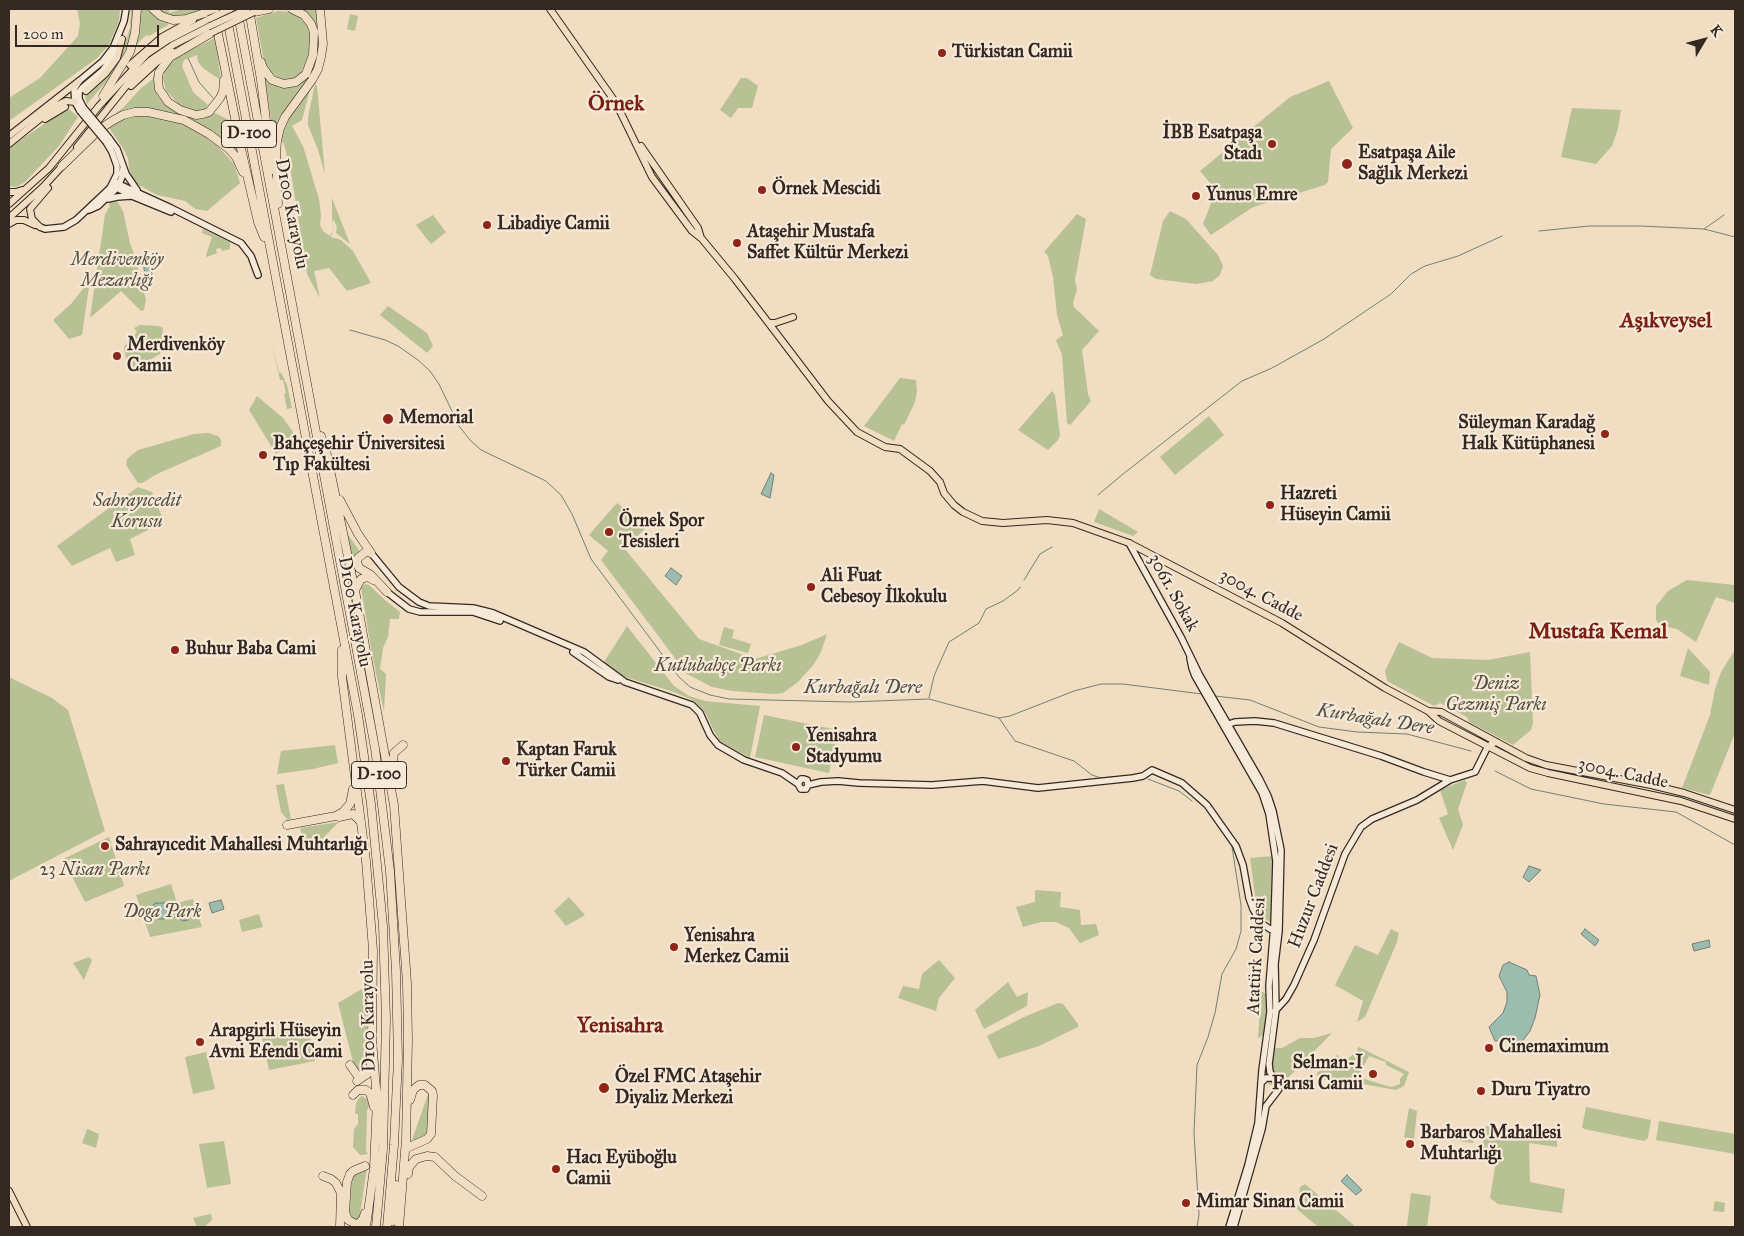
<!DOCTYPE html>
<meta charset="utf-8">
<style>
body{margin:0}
#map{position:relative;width:1744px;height:1236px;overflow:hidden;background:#f1ddc1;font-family:"IM FELL Great Primer",serif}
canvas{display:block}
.frame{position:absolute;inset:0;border:10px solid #342823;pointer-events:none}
.north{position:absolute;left:1679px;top:15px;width:50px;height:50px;-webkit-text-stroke:4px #f6e9d7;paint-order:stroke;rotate:53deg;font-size:14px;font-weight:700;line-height:20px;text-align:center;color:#342823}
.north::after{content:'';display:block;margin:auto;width:18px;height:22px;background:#342823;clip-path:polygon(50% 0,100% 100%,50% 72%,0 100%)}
.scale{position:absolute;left:15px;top:25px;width:144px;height:22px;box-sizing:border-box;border:2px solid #342823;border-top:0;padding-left:6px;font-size:15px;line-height:18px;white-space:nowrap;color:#342823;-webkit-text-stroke:4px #f6e9d7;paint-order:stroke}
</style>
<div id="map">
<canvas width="1744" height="1236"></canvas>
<div class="frame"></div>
<div class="north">K</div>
<div class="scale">200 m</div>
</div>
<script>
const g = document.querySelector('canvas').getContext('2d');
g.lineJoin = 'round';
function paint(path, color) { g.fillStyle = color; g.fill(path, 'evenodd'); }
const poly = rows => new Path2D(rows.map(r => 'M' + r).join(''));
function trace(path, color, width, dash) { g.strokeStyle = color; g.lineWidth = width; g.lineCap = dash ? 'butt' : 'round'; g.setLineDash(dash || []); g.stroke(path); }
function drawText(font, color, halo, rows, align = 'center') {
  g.font = font + ' "IM FELL Great Primer",serif'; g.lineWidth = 4.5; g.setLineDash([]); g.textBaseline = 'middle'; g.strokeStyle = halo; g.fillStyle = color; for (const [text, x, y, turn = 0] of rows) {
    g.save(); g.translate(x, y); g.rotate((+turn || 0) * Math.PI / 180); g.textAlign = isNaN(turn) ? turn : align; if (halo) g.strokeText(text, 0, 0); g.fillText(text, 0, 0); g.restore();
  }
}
paint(poly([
 [77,9,120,9,119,21,109,45,96,59,9,121,9,98,40,78,78,36,80,24],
 [131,9,133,9,132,28,129,41,121,60,107,81,87,104,85,98,87,94,118,59,122,51,130,28],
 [141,9,148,9,156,18,168,22,168,25,149,36,147,35,143,38,133,49,138,33],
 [158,9,169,9,169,13,183,9,203,9,184,16,174,16,166,15],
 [301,9,317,9,320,41,315,69,273,132,264,77,280,86,294,86,316,51,317,35,304,11],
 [278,11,292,12,298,16,308,26,311,39,309,54,304,68,300,74,290,80,279,79,268,69,263,57,256,18],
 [350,14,358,16,355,31,347,29],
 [215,38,221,80,204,69,198,62,197,55,184,60,182,66,193,92,208,105,203,112,193,112,177,105,178,103,166,91,163,78,166,68,178,56],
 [156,72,155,84,158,93,157,95,166,106,192,119,202,119,213,112,229,120,238,153,207,129,190,121,124,111,113,116,124,107,140,89,153,79,153,76],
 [741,78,747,78,758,86,752,108,738,108,731,118,720,110],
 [1329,81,1353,128,1331,149,1328,182,1325,185,1253,207,1211,235,1203,224,1216,190,1200,171,1290,97],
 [315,84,317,86,325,174,318,150,308,125,308,117],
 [311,86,302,120,292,126,303,146,319,199,321,215,320,225,323,231,330,236,334,229,332,223,332,198,350,244,336,233,337,227,333,219,332,223,334,228,331,237,341,240,353,251,371,283,347,291,329,268,314,271,320,298,307,274,291,173,284,144,279,137,282,126],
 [1572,108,1621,110,1618,129,1612,146,1596,164,1561,157],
 [65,110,70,110,78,117,59,146,25,182,16,187,9,186,10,147],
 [145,115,181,123,206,136,217,145,234,164,240,183,207,211,195,209,185,201,157,195,139,185,133,179,129,170,128,158,122,147,109,128,120,120,132,116],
 [117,201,123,211,130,243,135,257,146,300,144,310,141,311,121,291,90,318,105,214,110,206,109,204,111,202],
 [1170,211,1186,219,1218,255,1223,266,1220,275,1213,281,1196,284,1156,279,1150,275,1163,221],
 [1077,214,1086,219,1075,280,1077,290,1073,302,1074,307,1099,331,1082,350,1088,394,1091,401,1070,425,1067,423,1062,355,1056,340,1063,335,1057,315,1053,277,1048,256,1044,252],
 [433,215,446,232,431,244,416,225],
 [203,229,230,242,230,249,222,251,221,248,216,249,217,253,207,257,206,255,212,237,202,233],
 [90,280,82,335,69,339,53,320,71,304],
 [388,306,427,333,433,346,427,353,380,315],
 [140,325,159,326,163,328,160,354,133,370,127,363,124,347,137,332,134,328],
 [272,344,279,372,282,374,287,385,292,408,287,409,284,394,286,393,283,380,280,380],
 [900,378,916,380,917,391,915,402,904,425,902,424,894,441,864,426],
 [1052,391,1055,395,1060,435,1058,440,1048,450,1018,430],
 [257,396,283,418,293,432,291,440,287,446,276,454,249,410],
 [1209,416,1224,435,1175,475,1160,457],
 [208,433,218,436,221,440,221,446,157,474,142,483,138,483,126,465,127,459,138,450,194,434],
 [138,487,152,492,164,522,130,539,135,555,116,562,110,548,72,566,57,546],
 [617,503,638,520,636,523,645,529,624,548,699,639,755,659,802,645,827,634,821,652,814,664,798,682,783,693,774,694,732,691,712,687,687,674,601,560,608,551,589,535],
 [1099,509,1138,532,1133,536,1094,522],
 [346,532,362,554,353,561],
 [1687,580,1735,585,1735,603,1716,597,1696,642,1677,629,1660,625,1656,620,1656,606,1668,591],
 [365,584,369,585,385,600,400,612,399,619,390,619,388,637,383,648,380,669,386,674,384,712,372,654,361,588],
 [627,626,674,686,689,696,705,701,760,706,750,758,721,742,714,731,705,712,693,700,671,691,625,677,613,670,604,662],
 [724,627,734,630,732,638,751,644,748,653,719,645],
 [1399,642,1432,658,1488,660,1530,652,1533,723,1531,730,1513,745,1469,722,1467,717,1440,703,1434,706,1387,681,1385,671],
 [1688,648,1710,672,1709,685,1680,676],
 [1735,650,1735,733,1710,795,1682,788,1710,715,1715,689,1721,672],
 [9,677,52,698,68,710,105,831,9,881],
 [764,715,838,730,829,773,755,757],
 [335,745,338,763,313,769,277,774,281,751],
 [1465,780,1467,783,1458,809,1463,825,1453,850,1439,818,1448,814,1440,790],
 [284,784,291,819,288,820,281,812,276,785],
 [339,822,307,854,300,828],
 [109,837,124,886,85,902,63,859],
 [1273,856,1272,922,1268,921,1263,917,1256,902,1250,858],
 [171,884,177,903,193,899,202,927,150,937,136,895],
 [1035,890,1061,892,1060,907,1080,910,1081,925,1096,924,1099,935,1080,943,1069,928,1056,922,1041,922,1023,927,1016,907,1035,902],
 [569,897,585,915,566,926,554,911],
 [259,914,263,927,242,932,239,920],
 [1391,929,1399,933,1397,942,1365,1017,1357,1022,1363,1001,1335,985,1355,945,1378,955],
 [89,957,92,960,84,980,73,963],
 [939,960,955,978,939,998,936,1011,898,998,903,986,919,989,922,974],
 [1008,982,1017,997,1028,992,1027,1006,984,1029,975,1010],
 [365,987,369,1065,367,1069,362,1073,354,1066,338,1003],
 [1261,991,1268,995,1269,1012,1265,1034,1258,1038],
 [1058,1003,1063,1004,1078,1024,1078,1027,1039,1046,998,1059,987,1036,1024,1017],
 [308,1028,315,1061,269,1070,262,1037],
 [1332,1033,1286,1080,1273,1085,1268,1084,1266,1080,1272,1048,1282,1048,1300,1038,1314,1038],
 [1359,1047,1409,1072,1404,1086,1396,1090,1352,1082,1352,1079,1344,1078,1341,1082,1321,1079,1317,1076,1317,1073,1337,1055,1343,1059,1349,1058,1358,1050,1357,1049],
 [1369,1056,1386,1062,1386,1065,1404,1074,1400,1079,1400,1084,1391,1087,1358,1077],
 [206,1052,215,1089,193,1094,185,1057],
 [428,1094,430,1094,430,1123,427,1133,420,1139,412,1140],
 [362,1096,367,1099,369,1106,367,1111,366,1151,368,1154,362,1155,360,1155,353,1147,354,1129,358,1124,358,1114,355,1114,356,1103,360,1097],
 [1586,1107,1651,1120,1648,1138,1644,1141,1584,1129,1582,1127],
 [1409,1108,1417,1111,1414,1139,1404,1137],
 [1659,1121,1735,1134,1735,1154,1656,1140],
 [1485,1126,1557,1138,1557,1147,1529,1143,1530,1182,1565,1189,1562,1213,1498,1204,1490,1198,1497,1155,1482,1152],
 [87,1129,99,1134,96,1148,82,1143],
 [1454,1129,1474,1132,1473,1143,1452,1140],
 [224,1141,231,1184,207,1188,199,1144],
 [367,1168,359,1221,349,1221,352,1176],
 [1305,1184,1356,1227,1318,1227,1297,1209,1300,1187],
 [1411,1193,1431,1196,1427,1227,1407,1226],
 [1715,1201,1725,1203,1724,1212,1713,1211],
 [211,1214,212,1220,204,1227,197,1227,193,1218]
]), '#b8c194');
const water = poly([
 [146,260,150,261,152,274,149,276,145,275,143,262,146,260],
 [771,473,774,475,770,498,761,494,771,473],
 [671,568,682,576,676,585,665,576,671,568],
 [1529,866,1541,870,1529,882,1523,877,1529,866],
 [221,900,224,909,212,913,209,903,221,900],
 [156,903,169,903,176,908,185,907,184,913,188,920,183,921,179,918,172,917,164,919,157,919,152,912,153,909,153,905,156,903],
 [1585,929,1599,940,1595,946,1581,934,1585,929],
 [1709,940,1710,947,1694,951,1692,944,1709,940],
 [1509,962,1527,970,1529,975,1536,976,1540,995,1535,1018,1530,1031,1521,1043,1512,1048,1505,1040,1495,1041,1489,1027,1503,1013,1507,1002,1507,992,1499,976,1503,965,1509,962],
 [1347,1175,1362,1190,1356,1195,1341,1181,1347,1175]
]);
paint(water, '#9bbcae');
trace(water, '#728176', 1);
trace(poly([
 [179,10,179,9],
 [188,58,199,82,213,98],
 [1704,229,1724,215],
 [1539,231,1589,226,1641,226,1704,229,1735,237],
 [350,330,385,340,398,346,418,360,430,371,439,384,459,426,470,440,481,450,546,481,561,495,572,514,591,559,679,677,690,687,710,695,729,699,850,702,929,699,999,718,1010,716,1074,691,1101,684,1123,684,1202,694],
 [1098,495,1123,474,1242,381,1272,368,1324,339,1391,294,1411,274,1425,266,1458,256,1502,236],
 [1024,580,1040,554,1052,547],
 [1215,696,1250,700,1319,727,1357,732,1407,734,1471,751],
 [929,698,934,676,949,642,979,623,986,609,1003,601,1018,590,1020,587],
 [999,718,1015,741,1074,761,1092,775,1101,778,1134,775],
 [1495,771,1531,789,1604,804,1676,812,1735,845],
 [1148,779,1179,791,1192,801],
 [1197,1227,1199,1215,1194,1133,1197,1065,1208,1037,1215,1013,1222,974,1236,949,1241,931,1241,905,1232,847]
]), '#728176', 1);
const secondary = poly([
 [83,107,79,99,79,92,83,87,103,70,118,48],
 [80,111,75,102,74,89,79,81,103,61,113,48,124,21,126,9],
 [109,138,117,149,126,174,137,190],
 [114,182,171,208,241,243,251,256,258,275],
 [114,183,117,188,132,196,171,212],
 [108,199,117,197,131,196],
 [89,210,98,206,117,188,122,177,123,168],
 [40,227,45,229,64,227,76,220,110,188,117,174,117,166,112,152,106,142],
 [1129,543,1181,637,1199,674,1259,778,1268,796,1273,811,1281,850,1279,931,1275,964,1276,1010,1269,1064,1270,1072,1274,1078],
 [371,553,399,587,419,602,429,606,473,608,493,613,584,652,625,682,692,705,700,713,710,735,718,745,744,760,782,773,798,784,801,789,806,789,808,785,821,782,838,781,859,783,932,785,983,781,1038,788,1133,778,1143,776,1152,770,1182,783,1207,805,1236,846,1243,865,1249,898,1253,909,1261,923,1270,929,1279,931],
 [387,592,409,609,420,612,473,612,500,621],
 [573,652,609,677,618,680],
 [1190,658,1192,668,1195,676,1262,793,1269,814,1276,861,1274,925,1269,986,1270,1012,1262,1070,1258,1123,1248,1165,1229,1227],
 [1226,725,1235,722,1255,721,1274,723,1381,756,1424,772,1450,780],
 [798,784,801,779,804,779,807,780,808,785],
 [1275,1011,1286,999,1294,985,1314,940,1345,854,1361,827,1372,819,1417,800,1450,780,1475,772,1488,746,1496,742],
 [1234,1227,1262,1129,1266,1106,1279,1089,1277,1081,1272,1078,1266,1078,1261,1083]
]);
const primary = poly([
 [550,9,616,103,652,177,692,231,702,239,735,279,828,401,857,432,885,447,900,449,930,471,940,482,944,493,954,505,963,512,982,521,1003,523,1047,520,1073,523,1129,543,1282,623,1385,688,1428,711,1439,721,1530,768,1548,773,1681,801,1735,819],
 [130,65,162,37,193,20],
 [131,86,157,62,173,52],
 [86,91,106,73,117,58,122,39],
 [45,119,65,107],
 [9,136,79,81],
 [9,144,56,106,66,101,75,102],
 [641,146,698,228,701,238],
 [77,147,134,76,151,60,173,45,210,26],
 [9,192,16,192,22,190],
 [9,204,49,168,99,106,147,54,168,40,209,19],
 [9,218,43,187,65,163],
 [9,224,16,220,24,220,35,225],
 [40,227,32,219,30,209,48,188],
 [769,323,775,323,793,317],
 [1428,711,1441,712,1526,758,1546,765,1651,785,1684,793,1735,810],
 [9,1191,27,1227]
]);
const highway = poly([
 [153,9,161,16,173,20,186,19,208,12],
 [237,9,375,748,390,871,396,971,398,1059,394,1145,387,1227],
 [249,9,261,80,272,170],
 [254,12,269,9],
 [227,18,358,715,371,804,383,926,386,1019,383,1149,376,1227],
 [216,24,242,153,258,222,264,237],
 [211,33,170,57,159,72,158,79,159,89,168,102,180,110,196,115,203,114,209,112,220,98,223,92,224,80],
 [261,62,263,68,272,80,284,84,296,82,306,74,313,55,314,32,311,24,304,15,292,9],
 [103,96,130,52,135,33,137,9],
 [62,166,100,129,112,121,123,115,135,112,148,112,184,120,209,134,229,149,236,157,243,172],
 [278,204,276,155,277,141,280,128,285,117,312,80,318,69,321,57,323,44,320,9],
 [321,436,327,455,356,596,394,805,407,983,408,1040,406,1142],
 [340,500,358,534,371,553],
 [371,553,367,551,358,558,357,562,359,568,371,575,387,592],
 [355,590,361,579,368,577,373,580],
 [342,650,342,677,366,861,373,950,372,1040,377,1100,374,1168,366,1227],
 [392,769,394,753,403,745],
 [339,817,353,814,361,822],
 [287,825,336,816,343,812,350,804,353,789],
 [350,1065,357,1075,360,1076,366,1075],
 [357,1081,370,1072,371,1064],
 [353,1095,358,1090,366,1090,370,1093,374,1107],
 [409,1147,427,1139,431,1134,433,1095,432,1091,425,1085,419,1085,413,1090,410,1100],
 [408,1174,409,1167,416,1159,427,1156,435,1157,455,1176,482,1196],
 [323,1176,331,1179,336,1183,341,1193,340,1227],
 [365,1213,363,1219,359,1223,356,1224,348,1220,345,1212,347,1182,350,1174,353,1171,365,1166],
 [393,1221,396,1185],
 [399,1227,406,1139]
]);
trace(secondary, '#342823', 8);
trace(primary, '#342823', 8);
trace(highway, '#342823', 9);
trace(secondary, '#f6e9d7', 5.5);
trace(primary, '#f1ddc1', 6);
trace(highway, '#f1ddc1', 8);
const secondaryBridge = poly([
 [83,107,109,138],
 [80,111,106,142]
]);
const primaryBridge = poly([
 [208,12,216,9],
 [209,19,230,9],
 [210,26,247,9],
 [211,33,254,12]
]);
trace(secondaryBridge, '#342823', 8, []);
trace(primaryBridge, '#342823', 8, []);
trace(secondaryBridge, '#f6e9d7', 5.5);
trace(primaryBridge, '#f1ddc1', 6);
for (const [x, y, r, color] of [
 [942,53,5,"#8f2418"],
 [1272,144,5,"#8f2418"],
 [1347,164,6,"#8f2418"],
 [762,190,5,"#8f2418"],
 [1196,196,5,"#8f2418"],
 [487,225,5,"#8f2418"],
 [737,243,5,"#8f2418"],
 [117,356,5,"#8f2418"],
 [388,419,6,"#8f2418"],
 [1605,434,5,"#8f2418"],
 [263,455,5,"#8f2418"],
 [1270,505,5,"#8f2418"],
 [609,532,5,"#8f2418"],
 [811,587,5,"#8f2418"],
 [175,650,5,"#8f2418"],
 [796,747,5,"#8f2418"],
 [506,761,5,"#8f2418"],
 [105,846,5,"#8f2418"],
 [674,947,5,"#8f2418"],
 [200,1042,5,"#8f2418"],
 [1489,1048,5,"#8f2418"],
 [1373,1074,5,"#8f2418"],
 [604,1088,6,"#8f2418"],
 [1481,1091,5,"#8f2418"],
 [1410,1144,5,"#8f2418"],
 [556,1169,5,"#8f2418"],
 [1186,1203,5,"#8f2418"]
]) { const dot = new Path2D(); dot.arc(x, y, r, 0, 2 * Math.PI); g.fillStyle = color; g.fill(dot); trace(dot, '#f6e9d7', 2); }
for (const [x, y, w] of [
 [249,134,55],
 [379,775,55]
]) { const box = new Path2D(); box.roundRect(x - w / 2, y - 13.5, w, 27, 4); g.fillStyle = '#f6e9d7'; g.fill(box); trace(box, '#342823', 1); }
drawText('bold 16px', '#342823', null, [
 ["D-100",249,134],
 ["D-100",379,775]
]);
drawText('bold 18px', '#342823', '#f6e9d7', [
 ["Türkistan Camii",952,53],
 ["İBB Esatpaşa",1262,134,"right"],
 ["Stadı",1262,155,"right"],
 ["Esatpaşa Aile",1358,154],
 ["Sağlık Merkezi",1358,175],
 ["Örnek Mescidi",772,190],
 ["Yunus Emre",1206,196],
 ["Libadiye Camii",497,225],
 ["Ataşehir Mustafa",747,233],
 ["Saffet Kültür Merkezi",747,254],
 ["Merdivenköy",127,346],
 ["Camii",127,367],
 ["Memorial",399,419],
 ["Süleyman Karadağ",1595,424,"right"],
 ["Halk Kütüphanesi",1595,445,"right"],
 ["Bahçeşehir Üniversitesi",273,445],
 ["Tıp Fakültesi",273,466],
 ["Hazreti",1280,495],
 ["Hüseyin Camii",1280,516],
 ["Örnek Spor",619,522],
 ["Tesisleri",619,543],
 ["Ali Fuat",821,577],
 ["Cebesoy İlkokulu",821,598],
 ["Buhur Baba Cami",185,650],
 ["Yenisahra",806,737],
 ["Stadyumu",806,758],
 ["Kaptan Faruk",516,751],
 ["Türker Camii",516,772],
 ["Sahrayıcedit Mahallesi Muhtarlığı",115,846],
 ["Yenisahra",684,937],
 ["Merkez Camii",684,958],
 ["Arapgirli Hüseyin",210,1032],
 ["Avni Efendi Cami",210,1053],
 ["Cinemaximum",1499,1048],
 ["Selman-I",1363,1064,"right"],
 ["Farısi Camii",1363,1085,"right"],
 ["Özel FMC Ataşehir",615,1078],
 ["Diyaliz Merkezi",615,1099],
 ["Duru Tiyatro",1491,1091],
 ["Barbaros Mahallesi",1420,1134],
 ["Muhtarlığı",1420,1155],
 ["Hacı Eyüboğlu",566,1159],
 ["Camii",566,1180],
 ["Mimar Sinan Camii",1196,1203]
], 'left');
drawText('18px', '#342823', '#f6e9d7', [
 ["D100 Karayolu",291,214,79],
 ["3061. Sokak",1173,593,61],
 ["3004. Cadde",1261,596,28],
 ["D100 Karayolu",354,612,79],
 ["3004. Cadde",1623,774,12],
 ["Huzur Caddesi",1314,896,-69],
 ["Atatürk Caddesi",1257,956,-87],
 ["D100 Karayolu",369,1016,-91]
]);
drawText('italic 18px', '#554e3f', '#f6e9d7', [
 ["Merdivenköy",117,261],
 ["Mezarlığı",117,282],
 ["Sahrayıcedit",137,502],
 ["Korusu",137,523],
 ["Kutlubahçe Parkı",718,667],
 ["Deniz",1496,685],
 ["Gezmiş Parkı",1496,706],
 ["23 Nisan Parkı",95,871],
 ["Doga Park",162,913]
]);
drawText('italic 19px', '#4e4d46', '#f6e9d7', [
 ["Kurbağalı Dere",863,688],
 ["Kurbağalı Dere",1375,720,9]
]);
drawText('bold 22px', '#7a1f14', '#f6e9d7', [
 ["Örnek",616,105],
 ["Aşıkveysel",1666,322],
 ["Mustafa Kemal",1598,633],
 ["Yenisahra",620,1027]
]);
</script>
